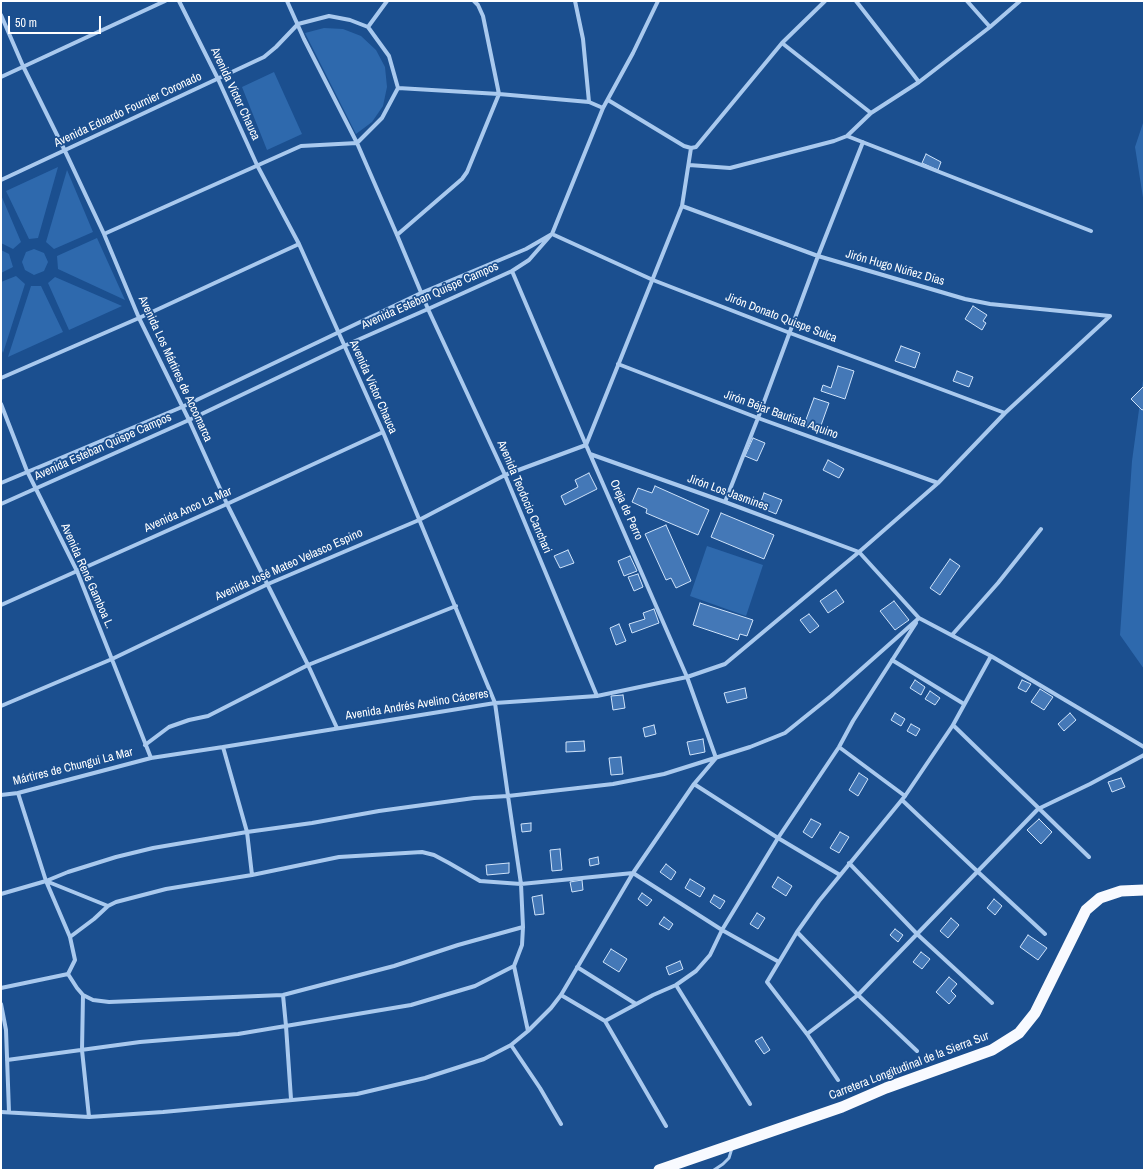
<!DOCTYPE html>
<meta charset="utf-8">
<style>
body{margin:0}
#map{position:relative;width:1145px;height:1171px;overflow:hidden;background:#1b4f8f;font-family:"Archivo Narrow",sans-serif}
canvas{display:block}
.frame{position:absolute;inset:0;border:2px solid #fff;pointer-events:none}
.scale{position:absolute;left:8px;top:16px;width:93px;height:18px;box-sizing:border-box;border:2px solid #fff;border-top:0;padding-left:5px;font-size:12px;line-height:14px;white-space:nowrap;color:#fff;-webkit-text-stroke:3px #1b4f8f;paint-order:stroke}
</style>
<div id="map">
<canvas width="1145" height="1171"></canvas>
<div class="frame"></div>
<div class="scale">50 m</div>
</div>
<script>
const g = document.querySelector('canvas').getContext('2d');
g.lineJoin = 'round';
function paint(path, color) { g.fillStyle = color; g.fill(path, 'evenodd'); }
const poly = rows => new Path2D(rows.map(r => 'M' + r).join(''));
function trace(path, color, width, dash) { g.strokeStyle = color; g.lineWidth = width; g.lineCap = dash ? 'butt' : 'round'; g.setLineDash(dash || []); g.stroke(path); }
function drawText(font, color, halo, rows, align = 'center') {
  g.font = font + ' "Archivo Narrow",sans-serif'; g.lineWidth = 3.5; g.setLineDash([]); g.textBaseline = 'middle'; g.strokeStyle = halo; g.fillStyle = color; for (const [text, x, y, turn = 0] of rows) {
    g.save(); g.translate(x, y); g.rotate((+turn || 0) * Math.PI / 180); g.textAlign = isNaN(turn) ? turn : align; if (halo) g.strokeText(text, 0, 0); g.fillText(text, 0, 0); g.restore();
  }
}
paint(poly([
 [324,28,343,29,361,36,376,50,385,67,387,87,383,106,372,122,356,134,305,33],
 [274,72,302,134,267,150,242,87],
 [1144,120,1144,204,1135,147],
 [58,167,38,238,29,239,6,191],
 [67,170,93,232,54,249,46,242],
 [1,195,21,242,13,249,1,243],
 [97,238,125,300,58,269,57,256],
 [34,249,44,253,48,262,44,271,34,275,25,270,22,262,26,252],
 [1,250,9,254,13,267,1,273],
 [16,276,25,284,3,353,1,348,1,282],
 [55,277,122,306,69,330,48,283],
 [31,286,41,286,63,332,8,357],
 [1144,373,1144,669,1120,635,1132,461],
 [707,546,763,565,746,616,690,596]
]), '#2e69ad');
const building = poly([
 [926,154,941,162,938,170,922,163,926,154],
 [973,306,987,315,983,321,986,323,982,330,965,319,973,306],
 [901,346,920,353,915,368,895,361,901,346],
 [838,366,854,371,845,399,821,391,823,385,831,388,838,366],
 [957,371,973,377,969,387,953,381,957,371],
 [1144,386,1144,409,1142,410,1131,399,1144,386],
 [814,398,829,403,819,431,804,425,814,398],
 [753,438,765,443,757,461,745,456,753,438],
 [828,460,844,469,839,478,823,470,828,460],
 [589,473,597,489,565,505,561,496,578,487,575,480,589,473],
 [655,486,709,510,698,535,646,513,647,509,632,502,638,488,652,493,655,486],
 [764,493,782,500,776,514,759,507,764,493],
 [721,513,774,535,764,559,711,537,721,513],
 [666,525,691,581,676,588,671,578,666,580,645,534,666,525],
 [568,550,574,563,560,568,554,556,568,550],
 [630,556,637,571,624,576,618,561,630,556],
 [950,559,960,566,940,595,930,588,950,559],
 [638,574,643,587,634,591,628,577,638,574],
 [836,590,844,602,828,613,820,601,836,590],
 [894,601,909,620,895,630,880,611,894,601],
 [700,603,753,620,747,636,740,634,738,640,693,625,700,603],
 [654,609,659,623,632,633,629,624,645,619,643,613,654,609],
 [809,614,819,626,810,633,800,620,809,614],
 [619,624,626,641,616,645,610,628,619,624],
 [915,680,925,687,921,695,910,688,915,680],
 [1022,680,1031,684,1026,692,1018,688,1022,680],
 [745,688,747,698,727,703,724,693,745,688],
 [1040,689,1053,697,1044,710,1031,702,1040,689],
 [930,691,940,698,935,705,925,699,930,691],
 [623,695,625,708,613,710,611,696,623,695],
 [895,713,905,719,901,726,891,720,895,713],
 [1070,713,1076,720,1064,731,1058,724,1070,713],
 [911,724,920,729,916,736,907,731,911,724],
 [654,725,656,734,645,737,643,728,654,725],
 [703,739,705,752,690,755,687,742,703,739],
 [584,741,585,751,566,752,566,742,584,741],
 [621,757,623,774,611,775,609,758,621,757],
 [859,773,868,779,858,796,849,790,859,773],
 [1121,778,1125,787,1112,792,1108,782,1121,778],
 [811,819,821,824,812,838,803,832,811,819],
 [1039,819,1052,832,1041,844,1027,830,1039,819],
 [531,823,531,831,522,832,521,824,531,823],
 [840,832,849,837,839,853,830,848,840,832],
 [560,849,562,870,552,871,550,850,560,849],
 [598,857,599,864,590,866,589,859,598,857],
 [509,863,509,873,487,875,486,865,509,863],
 [666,864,676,872,671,880,660,872,666,864],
 [778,877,792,886,786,896,772,887,778,877],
 [690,879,705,888,700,897,685,888,690,879],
 [582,880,583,890,572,892,570,882,582,880],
 [642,893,652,900,647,906,638,899,642,893],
 [542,895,544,914,535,915,532,897,542,895],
 [714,895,725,901,720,909,710,902,714,895],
 [994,899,1002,906,995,915,987,908,994,899],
 [757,913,765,918,758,929,750,924,757,913],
 [664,917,673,924,669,930,659,924,664,917],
 [951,918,959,925,948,938,940,931,951,918],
 [895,929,903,935,898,942,890,935,895,929],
 [1028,935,1047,948,1038,960,1020,947,1028,935],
 [611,949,627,959,619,972,603,962,611,949],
 [921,952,930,959,922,969,913,962,921,952],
 [680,961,683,969,669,975,666,967,680,961],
 [949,977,957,984,951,991,956,996,949,1004,936,992,949,977],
 [762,1037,770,1050,764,1054,755,1041,762,1037]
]);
paint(building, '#4478b7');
trace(building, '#cfe3fa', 1);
trace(poly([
 [714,1170,723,1164,729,1158,732,1148]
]), '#a9c9ee', 3);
trace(poly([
 [179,1,218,79,257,165,299,244,383,432,495,703,508,796,521,884,523,927,522,945,514,966,528,1031],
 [287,1,304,39,357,143,382,118,398,88,389,56,368,27,350,20,329,16,298,24],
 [575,1,583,39,589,102],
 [856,1,919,82],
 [967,1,990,27],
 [1,15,23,66,65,151,104,234,139,318,189,420,227,504,308,665,337,728],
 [368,27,387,1],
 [782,43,871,113],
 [1,77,165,1],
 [398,88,499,94,589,102,603,108],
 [608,100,684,146,691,148,696,147,782,43,825,1],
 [847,136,1091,231],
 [689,165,730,168,834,141,847,136,871,113,919,82,990,27,1020,1],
 [1,180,264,57,276,47,298,24],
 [682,206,818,256,965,299,990,304,1110,316],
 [104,234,301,146,357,143,397,235,428,309,505,475,597,696],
 [552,234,653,280,790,333,1005,413],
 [397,235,462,179,467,172,499,94,483,16,478,5,474,1],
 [618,364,758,418,938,483],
 [1,378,139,318,299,244],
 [1,404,27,471,77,571,151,758],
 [590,454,725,502,859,552,919,618,991,656,1144,747],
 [1,483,182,407,421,293,526,249,552,234,603,108,633,53,658,1],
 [725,502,758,418,818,256,863,142],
 [1,504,189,420,344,346,428,309,512,271,529,260,550,236],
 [1,605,227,504,383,432],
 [952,635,998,583,1041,529],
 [892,660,964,704],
 [1,706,112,659,268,584,419,520,505,475,586,445,682,206,691,148],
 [953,725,1089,857],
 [145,745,169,727,189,720,208,716,308,665,456,606],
 [223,747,247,832,252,875],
 [839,747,905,796],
 [694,784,778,838,840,875],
 [18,793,46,881,70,937,75,960,68,974],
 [1,795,18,793,151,758,223,747,495,703,597,696,687,677,725,664,859,552,938,483,1005,413,1110,316],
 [902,800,977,871,1045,934],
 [849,863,917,934,992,1003],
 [46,881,108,906],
 [1,894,46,881,68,872,116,857,153,848,247,832,312,823,379,811,474,798,508,796,613,784,664,774,750,747,785,733,831,696,919,618],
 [797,932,858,995,917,1051],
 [70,937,94,919,108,906,116,902,166,889,252,875,339,857,422,852,434,855,449,863,480,881,521,884,633,873,722,930,779,962],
 [577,967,636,1004],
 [68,974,77,988,83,995,93,1000,109,1002,283,995,394,966,458,945,523,927],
 [676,985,750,1104],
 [1,988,68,974],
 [83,995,82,1050,89,1117],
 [283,995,286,1026,291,1099],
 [561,995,605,1021],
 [1,1004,6,1030,9,1112],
 [807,1034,858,995,1038,809,1090,784,1144,755],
 [511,1045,540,1088,561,1124],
 [7,1060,140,1042,238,1034,411,1005,475,986,514,966],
 [838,1080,807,1034,767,982,797,932,819,901,905,796,953,725,991,656],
 [1,1112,89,1117,163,1112,357,1094,425,1078,484,1059,511,1045,528,1031,551,1008,561,995,633,873,694,784,716,758,687,677,586,445,512,271],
 [666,1126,605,1021,653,995,676,985,696,971,710,955,722,930,778,838,839,747,853,721,916,623]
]), '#a9c9ee', 4);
trace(poly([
 [659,1170,842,1107,886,1088,992,1050,1019,1033,1035,1013,1086,910,1100,898,1121,891,1144,890]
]), '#f8faff', 11);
drawText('12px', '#fff', '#1b4f8f', [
 ["Avenida Víctor Chauca",235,94,65],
 ["Avenida Eduardo Fournier Coronado",128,110,-25],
 ["Jirón Hugo Núñez Días",895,268,16],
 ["Avenida Esteban Quispe Campos",430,296,-24],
 ["Jirón Donato Quispe Sulca",781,318,21],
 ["Avenida Los Mártires de Accomarca",175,369,65],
 ["Avenida Víctor Chauca",373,387,66],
 ["Jirón Béjar Bautista Aquino",781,415,20],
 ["Avenida Esteban Quispe Campos",103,447,-24],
 ["Jirón Los Jasmines",728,493,20],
 ["Avenida Teodocio Canchari",524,497,67],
 ["Avenida Anco La Mar",188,510,-24],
 ["Oreja de Perro",626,510,66],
 ["Avenida José Mateo Velasco Espino",289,565,-24],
 ["Avenida René Gamboa L.",87,576,66],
 ["Avenida Andrés Avelino Cáceres",417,705,-9],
 ["Mártires de Chungui La Mar",73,767,-14],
 ["Carretera Longitudinal de la Sierra Sur",909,1066,-21]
]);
</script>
